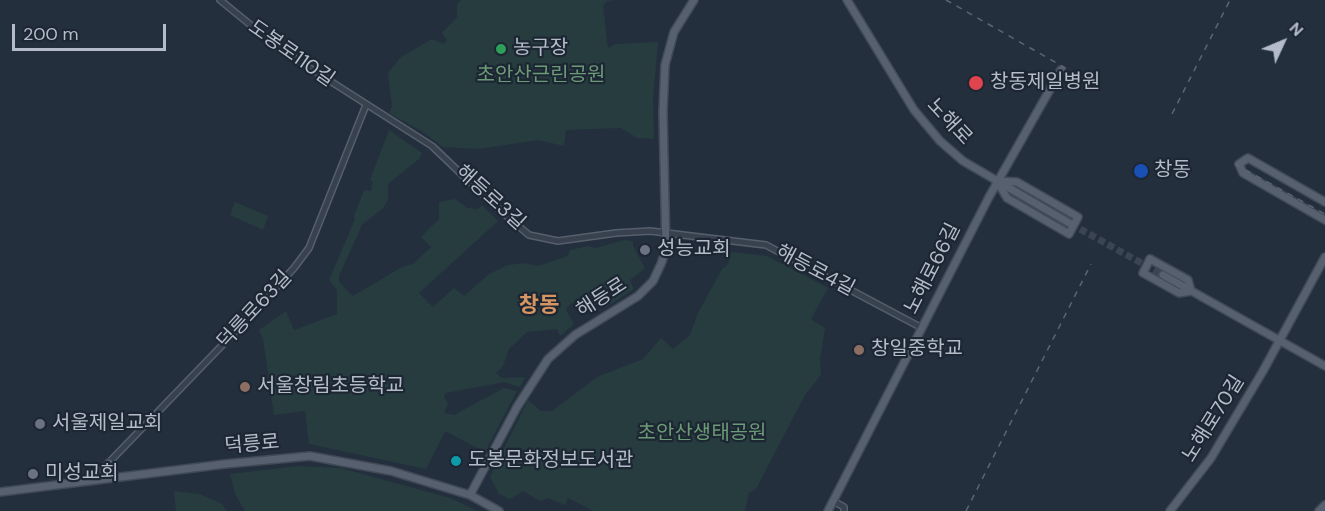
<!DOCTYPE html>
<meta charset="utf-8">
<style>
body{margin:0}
#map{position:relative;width:1325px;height:511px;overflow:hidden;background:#242f3e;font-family:"DM Sans",sans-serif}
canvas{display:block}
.north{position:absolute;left:1253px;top:12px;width:60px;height:60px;-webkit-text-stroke:4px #1d2633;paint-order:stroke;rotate:46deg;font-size:16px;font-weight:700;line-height:24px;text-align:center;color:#b4bcc9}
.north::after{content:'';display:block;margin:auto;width:21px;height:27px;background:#b4bcc9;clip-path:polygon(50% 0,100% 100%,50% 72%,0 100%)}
.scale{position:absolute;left:12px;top:24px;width:154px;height:27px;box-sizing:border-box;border:3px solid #b4bcc9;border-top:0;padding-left:8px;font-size:18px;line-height:21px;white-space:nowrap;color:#b4bcc9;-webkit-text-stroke:4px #1d2633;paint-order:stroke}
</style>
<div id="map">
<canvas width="1325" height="511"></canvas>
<div class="north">N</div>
<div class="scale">200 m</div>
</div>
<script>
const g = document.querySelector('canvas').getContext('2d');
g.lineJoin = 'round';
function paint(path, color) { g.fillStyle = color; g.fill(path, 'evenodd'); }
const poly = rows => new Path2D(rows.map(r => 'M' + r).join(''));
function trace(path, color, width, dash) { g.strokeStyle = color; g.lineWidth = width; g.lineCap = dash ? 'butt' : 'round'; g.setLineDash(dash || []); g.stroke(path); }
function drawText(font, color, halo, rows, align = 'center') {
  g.font = font + ' "DM Sans","Noto Sans KR",sans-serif'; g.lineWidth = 4.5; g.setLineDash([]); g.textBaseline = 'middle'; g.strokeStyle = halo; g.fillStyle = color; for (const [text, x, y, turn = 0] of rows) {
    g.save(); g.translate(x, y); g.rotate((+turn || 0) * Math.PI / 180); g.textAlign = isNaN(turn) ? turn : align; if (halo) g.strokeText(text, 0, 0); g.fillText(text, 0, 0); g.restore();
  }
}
paint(poly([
 [461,0,616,0,607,1,603,6,608,48,616,44,658,42,653,99,654,139,637,138,621,128,566,130,564,146,538,140,479,149,443,147,423,132,389,113,392,107,388,73,401,57,432,39,444,44,447,40,442,33,457,17,457,4],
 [389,130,422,153,419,159,388,184,388,200,383,208,362,225,339,276,339,282,353,296,402,267,413,264,431,247,421,237,439,219,439,202,455,199,467,208,477,209,482,205,498,221,419,293,433,307,454,288,464,296,489,274,508,265,525,263,537,266,568,256,570,250,588,246,596,248,624,240,633,241,633,246,645,268,630,280,634,289,605,308,598,298,591,296,570,304,566,310,574,324,560,336,557,329,527,332,509,349,503,366,496,373,502,378,525,377,520,387,504,382,446,393,444,396,448,404,444,413,454,415,504,388,517,391,485,452,445,431,426,469,309,444,305,411,274,415,263,339,259,330,286,311,294,330,337,314,337,290,329,280,355,219,354,216,364,190,371,191,373,181,370,180],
 [235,202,268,216,263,230,230,215],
 [731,252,767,256,828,288,811,319,825,328,820,359,821,375,805,395,756,489,749,493,745,511,594,511,568,498,565,505,548,498,540,501,523,491,510,499,499,494,490,477,528,400,541,411,552,411,597,377,643,359,661,338,673,349,690,335,698,313,722,269,728,264],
 [298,466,341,468,450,498,478,511,245,511,235,494,230,474],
 [174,491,200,494,222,504,227,511,176,511]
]), '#263c3f');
trace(poly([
 [1071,224,1163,275]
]), '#3a4453', 7, [7, 3.5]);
const minor = poly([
 [220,0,280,49,432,146,495,206,529,235,558,241,616,233,650,231,766,245,922,328],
 [92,480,234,333,294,268,309,248,366,105],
 [833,501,844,507,844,511]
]);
const major = poly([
 [847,0,914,110,940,141,963,161,1071,224],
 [997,181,1017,182,1078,217,1069,234,1007,198,997,181],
 [1325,202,1248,158,1239,164,1243,173,1325,220],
 [1150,259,1188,280,1191,291,1179,293,1143,273,1150,259],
 [1163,275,1325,366],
 [109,463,110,470,117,477],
 [0,492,225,464,310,456,391,471,470,495,499,511],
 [470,495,517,407,548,359,575,335,638,296,653,281,661,264,666,250,663,112,665,65,674,32,694,0],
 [828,511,989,197,1061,70],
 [1170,511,1211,458,1263,371,1325,257],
 [1319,511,1325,505]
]);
trace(minor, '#565f6c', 8);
trace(major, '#414a57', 10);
trace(minor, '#38414e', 5);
trace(major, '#56606e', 7);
trace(poly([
 [946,0,1097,86],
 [1172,114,1230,0],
 [1235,164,1325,214],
 [966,511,1091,264]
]), '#5a6575', 1.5, [6, 6]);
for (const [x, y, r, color] of [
 [501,49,6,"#2e9e5b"],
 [976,83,8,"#e0444e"],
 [1141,171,8,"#1a4fb4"],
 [645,250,6,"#6b7280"],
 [859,350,6,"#8d6e63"],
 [245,387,6,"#8d6e63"],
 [40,424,6,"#6b7280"],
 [456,461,6,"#0f9aa8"],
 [33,474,6,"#6b7280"]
]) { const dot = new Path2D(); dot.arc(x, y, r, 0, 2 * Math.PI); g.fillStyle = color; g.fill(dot); trace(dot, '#1d2633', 2); }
drawText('20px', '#b4bcc9', '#1d2633', [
 ["농구장",513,49],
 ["창동제일병원",990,83],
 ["창동",1154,171],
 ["성능교회",657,250],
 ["창일중학교",871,350],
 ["서울창림초등학교",257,387],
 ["서울제일교회",52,424],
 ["도봉문화정보도서관",468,461],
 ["미성교회",45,474]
], 'left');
drawText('20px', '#b4bcc9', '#1d2633', [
 ["도봉로110길",291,54,35],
 ["노해로",949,122,47],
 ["해등로3길",490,198,42],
 ["노해로66길",933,269,-63],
 ["해등로4길",815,271,28],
 ["해등로",602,298,-33],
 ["덕릉로63길",255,310,-47],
 ["노해로70길",1214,419,-58],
 ["덕릉로",252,445,-5]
]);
drawText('20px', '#6b9a76', '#1d2633', [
 ["초안산근린공원",541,76],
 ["초안산생태공원",702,434]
]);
drawText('bold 22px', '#d59563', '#1d2633', [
 ["창동",539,306]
]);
</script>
